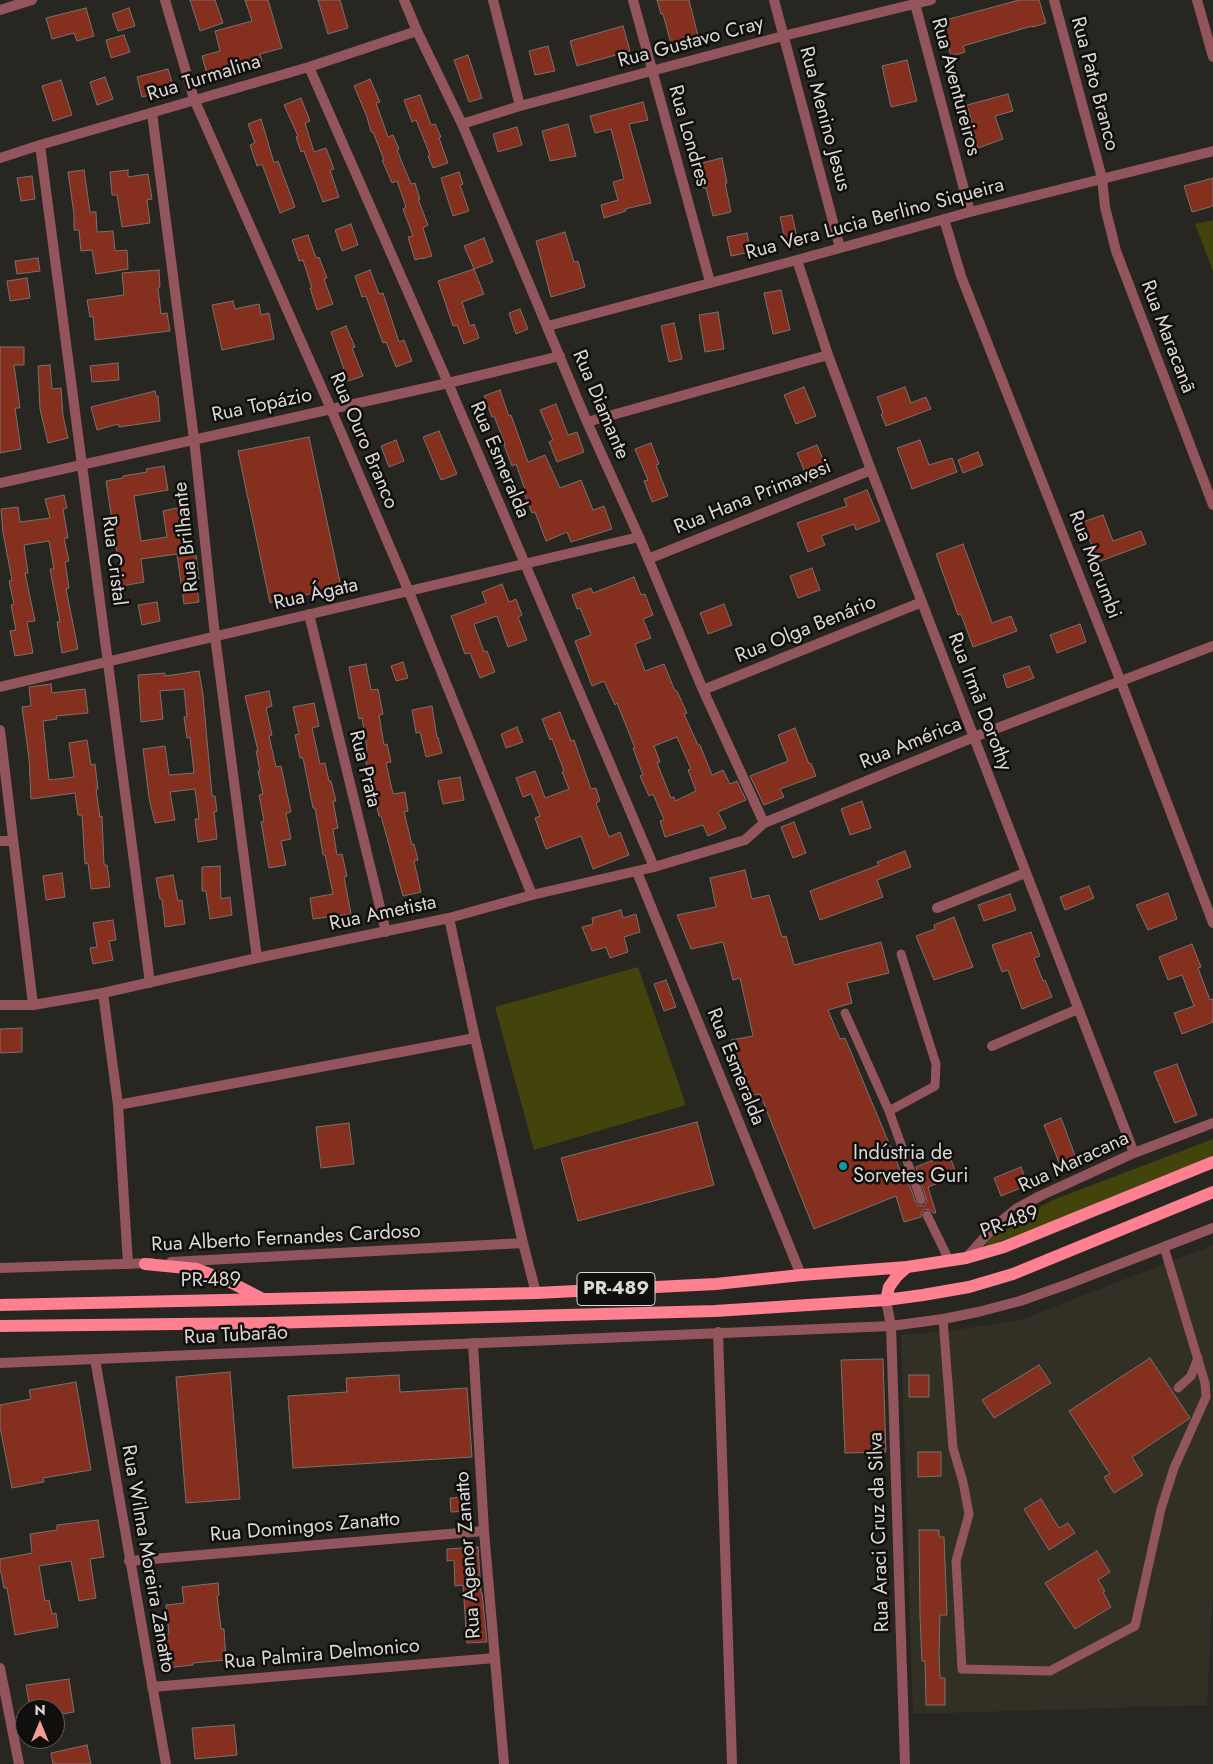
<!DOCTYPE html>
<meta charset="utf-8">
<style>
body{margin:0}
#map{position:relative;width:1213px;height:1764px;overflow:hidden;background:#282621;font-family:Jost,sans-serif}
canvas{display:block}
.north{position:absolute;left:15px;top:1699px;width:50px;height:50px;box-sizing:border-box;background:#100f0d;border:1px solid #61605d;border-radius:50%;rotate:0deg;font-size:14px;font-weight:700;line-height:20px;text-align:center;color:#dad9d5}
.north::after{content:'';display:block;margin:auto;width:18px;height:22px;background:#f59c96;clip-path:polygon(50% 0,100% 100%,50% 72%,0 100%)}
</style>
<div id="map">
<canvas width="1213" height="1764"></canvas>
<div class="north">N</div>
</div>
<script>
const g = document.querySelector('canvas').getContext('2d');
g.lineJoin = 'round';
function paint(path, color) { g.fillStyle = color; g.fill(path, 'evenodd'); }
const poly = rows => new Path2D(rows.map(r => 'M' + r).join(''));
function trace(path, color, width, dash) { g.strokeStyle = color; g.lineWidth = width; g.lineCap = dash ? 'butt' : 'round'; g.setLineDash(dash || []); g.stroke(path); }
function drawText(font, color, halo, rows, align = 'center') {
  g.font = font + ' Jost,sans-serif'; g.lineWidth = 5; g.setLineDash([]); g.textBaseline = 'middle'; g.strokeStyle = halo; g.fillStyle = color; for (const [text, x, y, turn = 0] of rows) {
    g.save(); g.translate(x, y); g.rotate((+turn || 0) * Math.PI / 180); g.textAlign = isNaN(turn) ? turn : align; if (halo) g.strokeText(text, 0, 0); g.fillText(text, 0, 0); g.restore();
  }
}
paint(poly([
 [1213,1245,1213,1590,1207,1705,913,1714,901,1335,955,1330,1020,1320]
]), '#323024');
paint(poly([
 [1213,220,1213,271,1195,224],
 [638,967,686,1105,534,1150,495,1007],
 [1213,1139,1213,1160,983,1248,999,1228,1053,1200]
]), '#42440b');
const building = poly([
 [190,0,215,0,223,23,200,31,190,0],
 [245,0,268,0,282,48,260,54,262,61,223,71,224,73,208,78,202,56,220,51,215,31,252,21,245,0],
 [318,0,340,0,348,28,328,34,318,0],
 [657,0,689,0,699,40,672,47,663,14,661,14,657,0],
 [1019,0,1039,0,1046,23,1033,27,1032,26,963,46,965,52,951,56,942,21,1019,0],
 [86,8,94,36,77,41,74,33,52,39,46,18,86,8],
 [129,8,135,26,118,31,112,14,129,8],
 [623,26,630,51,577,66,570,41,623,26],
 [124,35,130,52,111,58,106,40,124,35],
 [548,46,555,71,535,75,529,51,548,46],
 [468,55,482,98,469,102,454,60,468,55],
 [907,60,917,101,891,107,882,66,907,60],
 [168,69,174,89,142,97,137,77,168,69],
 [105,77,113,99,97,105,90,82,105,77],
 [370,79,380,102,376,103,388,137,393,135,399,149,397,150,411,184,415,183,420,199,418,199,428,225,423,228,432,256,422,259,422,258,415,260,408,237,413,236,403,209,406,207,397,181,392,183,382,160,384,160,373,132,371,132,367,117,354,86,370,79],
 [61,80,72,115,53,121,42,86,61,80],
 [1008,94,1013,111,995,116,1003,139,978,148,972,129,974,129,967,105,1008,94],
 [420,95,431,125,435,124,441,137,439,138,448,163,433,168,428,156,430,155,416,120,412,122,404,100,420,95],
 [301,98,310,121,305,123,314,152,326,148,334,169,330,170,339,197,323,202,304,151,301,152,296,137,298,136,284,105,301,98],
 [643,102,648,120,629,124,651,203,625,209,626,211,604,218,601,205,618,200,613,182,624,179,611,129,595,133,590,116,643,102],
 [261,119,274,163,278,161,295,207,280,213,262,164,257,166,250,145,255,143,248,124,261,119],
 [568,124,576,156,550,161,542,131,568,124],
 [517,127,522,145,498,152,493,134,517,127],
 [722,158,727,183,725,183,731,212,713,216,706,188,703,188,698,164,722,158],
 [84,170,90,212,96,212,97,232,113,231,115,251,127,250,128,269,96,274,92,250,81,251,79,230,74,230,74,214,68,172,84,170],
 [128,170,128,177,148,174,152,199,147,200,150,223,122,227,117,195,112,195,110,172,128,170],
 [459,172,463,184,460,185,469,211,453,216,441,178,459,172],
 [32,176,35,199,21,201,17,178,32,176],
 [1213,178,1213,206,1192,212,1184,186,1213,178],
 [792,215,797,237,785,239,780,217,792,215],
 [351,224,358,245,342,251,335,230,351,224],
 [565,232,574,262,578,261,585,287,551,297,536,241,565,232],
 [747,233,751,252,731,256,727,237,747,233],
 [308,235,316,258,319,257,327,278,324,279,333,304,317,310,310,288,312,288,303,260,299,261,292,240,308,235],
 [484,238,493,262,474,269,484,294,462,302,470,326,474,324,479,338,464,344,457,325,453,326,438,281,474,269,464,246,484,238],
 [38,258,40,271,17,274,15,261,38,258],
 [159,270,160,287,158,288,161,314,167,313,170,331,95,340,93,316,90,317,87,300,124,295,122,273,159,270],
 [370,270,379,294,383,293,399,342,404,340,412,361,396,367,386,342,383,343,366,296,362,297,355,276,370,270],
 [27,278,30,298,10,301,7,281,27,278],
 [781,290,790,330,773,334,764,293,781,290],
 [233,301,235,309,259,304,261,315,269,313,274,339,222,350,212,305,233,301],
 [520,309,528,329,516,334,509,313,520,309],
 [718,312,724,349,705,352,699,315,718,312],
 [674,323,682,359,669,362,661,326,674,323],
 [346,326,355,347,352,348,363,376,348,381,331,332,346,326],
 [0,347,24,347,24,365,14,365,20,408,15,408,21,449,0,453,0,347],
 [118,363,119,380,92,382,90,366,118,363],
 [50,365,52,389,61,388,63,416,68,438,48,443,40,409,38,366,50,365],
 [804,387,816,416,796,424,784,395,804,387],
 [905,387,911,403,926,397,931,409,886,426,881,414,883,413,877,397,905,387],
 [500,390,509,416,511,415,528,462,545,455,560,488,581,480,593,510,604,506,612,529,571,542,567,532,546,541,535,512,532,513,524,493,526,492,516,464,512,466,504,445,505,444,494,416,492,417,484,396,500,390],
 [155,391,156,396,158,396,160,421,119,427,118,424,97,430,91,407,155,391],
 [556,404,568,435,577,432,584,452,557,462,549,442,553,440,540,410,556,404],
 [439,431,457,474,441,480,423,437,439,431],
 [309,437,341,587,270,603,238,451,309,437],
 [396,440,404,461,389,467,381,446,396,440],
 [920,440,929,465,952,458,957,472,912,489,897,448,920,440],
 [651,443,659,464,656,465,668,496,652,502,644,481,648,480,635,449,651,443],
 [817,445,829,474,809,482,797,453,817,445],
 [978,452,983,465,963,473,958,460,978,452],
 [164,466,168,490,134,496,141,541,167,537,163,511,181,507,189,556,196,555,199,579,196,579,199,602,184,604,177,554,141,559,144,582,122,586,106,481,123,478,123,476,147,472,146,469,164,466],
 [867,490,880,521,856,530,854,524,821,536,825,545,808,552,797,523,847,506,844,499,867,490],
 [64,495,67,508,63,509,68,538,64,538,69,561,65,562,69,588,66,589,78,649,62,653,57,622,60,622,50,569,54,569,49,541,24,545,28,573,25,573,35,621,27,622,33,653,15,656,10,631,16,630,11,605,14,604,9,581,12,580,3,533,1,509,18,507,20,522,50,518,45,499,64,495],
 [1103,515,1113,541,1141,531,1146,544,1093,564,1088,551,1093,549,1083,522,1103,515],
 [963,544,992,623,1011,616,1017,631,973,647,961,614,958,615,936,554,963,544],
 [812,568,820,590,798,598,790,576,812,568],
 [634,577,641,595,645,594,653,615,643,619,651,638,635,644,645,671,664,664,675,691,677,691,687,713,684,714,698,745,700,745,712,775,723,770,730,784,737,781,746,800,718,812,726,828,708,836,703,825,665,837,660,821,664,820,653,794,649,796,640,776,643,775,633,748,635,748,617,703,615,705,604,681,592,686,575,641,591,635,580,608,577,609,572,595,591,588,593,593,634,577],
 [677,737,691,769,688,770,696,791,675,801,674,797,671,798,657,763,660,762,654,746,677,737],
 [502,584,509,602,516,599,522,615,518,617,527,640,508,647,497,616,474,624,484,652,487,651,495,672,480,678,470,653,465,654,451,616,486,603,482,592,502,584],
 [157,602,160,621,142,625,138,605,157,602],
 [724,604,732,625,708,634,700,613,724,604],
 [1080,624,1086,642,1057,653,1050,635,1080,624],
 [403,662,408,678,396,681,391,666,403,662],
 [366,664,371,690,378,689,383,714,379,715,384,745,387,744,391,762,386,763,393,794,405,792,408,811,404,812,412,845,414,844,418,860,414,861,421,892,403,896,381,816,379,816,363,750,367,749,362,718,359,719,349,667,366,664],
 [1029,666,1034,678,1007,688,1003,675,1029,666],
 [199,671,203,695,212,796,215,796,217,811,214,812,217,839,198,842,195,819,199,819,195,789,170,792,175,820,155,823,149,798,143,749,165,746,169,775,194,773,190,737,187,738,184,717,187,717,184,689,160,691,163,719,141,722,138,675,165,673,165,676,199,671],
 [51,684,52,693,85,689,88,713,56,716,57,719,43,721,49,780,74,777,69,743,87,740,91,765,95,764,98,789,96,789,100,817,102,816,104,865,107,865,110,887,91,889,88,863,85,864,82,815,78,815,75,793,31,799,29,758,22,707,31,706,29,687,51,684],
 [269,691,272,706,266,708,272,735,269,736,276,767,281,766,291,812,286,813,291,839,281,841,286,865,269,868,261,822,264,821,259,795,263,794,258,771,260,771,256,751,258,751,245,696,269,691],
 [314,703,319,726,312,728,320,764,325,763,329,781,331,781,336,801,333,801,338,828,333,829,337,855,342,854,347,876,344,877,351,914,313,919,310,898,333,894,325,855,323,855,315,808,313,808,303,758,300,758,295,735,299,734,293,707,314,703],
 [432,706,437,738,438,737,442,753,426,757,420,732,416,733,412,710,432,706],
 [560,712,571,741,574,740,591,789,596,788,600,801,596,803,609,837,620,832,629,855,593,869,581,836,546,849,535,818,540,816,531,794,523,797,516,778,535,771,545,798,569,789,562,772,564,771,552,739,550,740,542,719,560,712],
 [517,727,523,742,506,748,501,734,517,727],
 [795,728,809,764,811,763,816,776,780,789,784,797,764,805,750,776,788,761,778,735,795,728],
 [460,777,464,800,443,804,438,781,460,777],
 [862,801,871,828,850,835,841,809,862,801],
 [794,822,806,853,793,858,781,827,794,822],
 [905,851,911,867,877,880,883,897,820,920,810,891,879,865,877,862,905,851],
 [220,866,221,899,230,897,232,915,210,919,206,891,202,891,202,867,220,866],
 [745,870,752,899,769,895,782,937,786,936,794,965,881,942,889,973,847,983,852,1003,828,1010,840,1039,845,1038,901,1172,904,1171,917,1205,924,1206,927,1201,916,1167,949,1154,957,1176,928,1187,936,1213,933,1213,930,1210,925,1209,922,1212,921,1217,904,1222,896,1196,814,1229,760,1094,753,1095,731,1040,753,1036,740,978,733,980,723,942,691,949,677,915,716,907,710,878,745,870],
 [62,873,65,897,46,900,43,876,62,873],
 [173,875,178,901,182,900,185,924,165,927,162,899,160,899,156,878,173,875],
 [1089,886,1094,898,1065,910,1060,897,1089,886],
 [1168,893,1177,919,1148,930,1136,905,1168,893],
 [1010,894,1016,910,984,921,978,905,1010,894],
 [621,910,623,918,636,914,640,932,624,937,628,952,610,958,606,947,592,951,582,927,593,924,592,918,621,910],
 [954,917,973,967,934,980,916,936,935,929,934,925,954,917],
 [113,920,116,940,109,941,113,960,93,964,90,948,97,947,93,923,113,920],
 [1031,932,1040,956,1034,958,1043,981,1045,980,1052,997,1022,1009,1008,970,1002,972,992,945,1031,932],
 [1192,944,1201,967,1198,968,1210,1000,1213,999,1213,1022,1182,1034,1174,1013,1194,1006,1182,975,1168,980,1159,957,1192,944],
 [666,980,676,1007,664,1011,654,984,666,980],
 [22,1028,22,1052,0,1053,0,1029,22,1028],
 [1177,1064,1197,1115,1175,1123,1154,1072,1177,1064],
 [1061,1118,1076,1158,1060,1165,1044,1125,1061,1118],
 [697,1122,714,1185,578,1221,561,1158,697,1122],
 [349,1123,354,1164,321,1168,316,1127,349,1123],
 [1021,1167,1028,1185,1001,1196,994,1178,1021,1167],
 [1150,1358,1190,1418,1132,1457,1143,1475,1114,1493,1104,1477,1110,1474,1069,1411,1150,1358],
 [883,1359,886,1452,845,1453,841,1360,883,1359],
 [1039,1365,1051,1383,994,1418,982,1400,1039,1365],
 [230,1372,240,1499,186,1503,176,1377,230,1372],
 [399,1375,400,1392,467,1388,472,1457,293,1468,288,1396,347,1392,346,1378,399,1375],
 [909,1375,929,1375,929,1397,909,1397,909,1375],
 [76,1382,91,1470,43,1478,44,1482,12,1488,0,1427,0,1405,31,1399,29,1390,76,1382],
 [918,1452,941,1452,941,1476,918,1477,918,1452],
 [468,1497,469,1511,451,1512,450,1498,468,1497],
 [1041,1499,1059,1528,1068,1523,1075,1533,1049,1550,1024,1509,1041,1499],
 [98,1520,104,1557,90,1559,96,1598,79,1601,71,1561,39,1566,45,1601,49,1600,52,1614,56,1613,58,1627,15,1635,7,1588,4,1588,1,1572,0,1572,0,1559,32,1553,30,1534,57,1530,57,1525,98,1520],
 [919,1530,939,1530,939,1537,944,1537,947,1615,940,1615,939,1652,940,1678,945,1678,945,1705,926,1705,925,1661,922,1661,920,1616,919,1530],
 [478,1547,481,1593,482,1593,487,1642,467,1643,463,1585,455,1586,454,1560,447,1561,447,1549,478,1547],
 [1097,1551,1110,1572,1098,1580,1105,1591,1103,1592,1111,1607,1075,1629,1045,1583,1097,1551],
 [218,1583,219,1595,217,1596,221,1629,224,1629,226,1660,193,1663,193,1665,165,1668,162,1635,169,1634,166,1605,184,1603,182,1587,218,1583],
 [69,1679,74,1712,55,1715,55,1709,30,1709,26,1685,69,1679],
 [234,1725,237,1755,195,1759,192,1728,234,1725],
 [87,1745,91,1764,53,1764,51,1753,87,1745]
]);
paint(building, '#85301e');
trace(building, '#79716f', 1);
trace(poly([
 [845,1013,889,1111,921,1200],
 [889,1111,935,1086,936,1064,901,954],
 [927,1215,949,1260],
 [943,1319,953,1448,963,1482,969,1514,956,1561,962,1669,1050,1671,1135,1626,1161,1509,1174,1468,1206,1397,1205,1383,1164,1247],
 [1178,1388,1191,1376,1198,1358]
]), '#93555c', 9);
trace(poly([
 [165,0,194,99,331,409,409,592,532,895],
 [404,0,417,31,462,124,587,422,639,537,703,690,764,823],
 [493,0,520,106],
 [633,0,710,282],
 [774,0,840,248],
 [914,0,970,212],
 [1054,0,1102,178,1105,207,1116,251,1213,505],
 [1197,0,1213,57],
 [0,10,32,0],
 [309,67,448,383,654,867],
 [152,113,194,439,215,636,257,958],
 [462,124,520,106,783,36,931,0],
 [40,145,150,983],
 [0,158,40,145,309,67,417,31],
 [944,219,961,276,1121,682,1213,923],
 [797,260,828,355,871,470,1134,1153],
 [548,326,797,260,970,212,1213,151],
 [587,422,828,355],
 [0,483,448,383,560,356],
 [648,559,871,470],
 [309,614,386,932],
 [0,687,639,537],
 [703,690,922,602],
 [0,730,33,1005],
 [0,841,13,841],
 [637,872,801,1275],
 [937,908,1025,873],
 [449,918,475,1038,523,1243],
 [103,993,118,1105,128,1264],
 [0,1005,33,1005,103,993,257,958,449,918,532,895,654,867,745,840,764,823,974,737,1213,646],
 [992,1046,1078,1009],
 [118,1105,475,1038],
 [966,1258,994,1227,1016,1209,1040,1196,1134,1153,1213,1123],
 [171,1262,523,1243,536,1293],
 [0,1268,151,1263],
 [886,1300,891,1326,905,1764],
 [718,1332,732,1764],
 [473,1343,484,1531,504,1764],
 [95,1359,166,1764],
 [0,1363,891,1326,943,1319,978,1312,1020,1301,1068,1284,1213,1228],
 [129,1561,484,1531],
 [0,1668,19,1764],
 [152,1687,495,1658]
]), '#93555c', 10);
trace(poly([
 [145,1264,197,1269,228,1281,261,1298],
 [886,1300,889,1287,897,1276,907,1267],
 [0,1305,536,1293,716,1284,801,1275,907,1267,966,1258,1004,1247,1213,1162],
 [0,1326,267,1323,715,1311,886,1300,923,1295,969,1287,1013,1274,1213,1192]
]), '#ff8090', 12);
for (const [x, y, r, color] of [
 [843,1166,5,"#0f9aa8"]
]) { const dot = new Path2D(); dot.arc(x, y, r, 0, 2 * Math.PI); g.fillStyle = color; g.fill(dot); trace(dot, '#100f0d', 2); }
for (const [x, y, w] of [
 [616,1289,78]
]) { const box = new Path2D(); box.roundRect(x - w / 2, y - 16.5, w, 33, 4); g.fillStyle = '#100f0d'; g.fill(box); trace(box, '#dad9d5', 1); }
drawText('bold 19px', '#dad9d5', null, [
 ["PR-489",616,1289]
]);
drawText('20px', '#dad9d5', '#100f0d', [
 ["Rua Gustavo Cray",691,43,-15],
 ["Rua Turmalina",204,79,-17],
 ["Rua Pato Branco",1094,84,75],
 ["Rua Aventureiros",955,87,75],
 ["Rua Menino Jesus",824,119,75],
 ["Rua Londres",688,136,74],
 ["Rua Vera Lucia Berlino Siqueira",875,220,-15],
 ["Rua Maracanã",1167,337,69],
 ["Rua Diamante",600,405,67],
 ["Rua Topázio",262,406,-12],
 ["Rua Ouro Branco",363,441,67],
 ["Rua Esmeralda",499,460,67],
 ["Rua Hana Primavesi",753,498,-22],
 ["Rua Brilhante",187,537,-96],
 ["Rua Cristal",113,561,83],
 ["Rua Morumbi",1094,565,69],
 ["Rua Ágata",316,595,-13],
 ["Rua Olga Benário",806,630,-22],
 ["Rua Irmã Dorothy",979,702,69],
 ["Rua América",911,744,-22],
 ["Rua Prata",364,769,76],
 ["Rua Ametista",383,914,-12],
 ["Rua Esmeralda",735,1067,68],
 ["Rua Maracana",1074,1163,-25],
 ["PR-489",1010,1223,-20],
 ["Rua Alberto Fernandes Cardoso",286,1239,-3],
 ["PR-489",211,1281,-1],
 ["Rua Tubarão",236,1336,-3],
 ["Rua Domingos Zanatto",305,1528,-5],
 ["Rua Araci Cruz da Silva",880,1532,-92],
 ["Rua Agenor Zanatto",469,1555,-94],
 ["Rua Wilma Moreira Zanatto",147,1559,80],
 ["Rua Palmira Delmonico",322,1655,-5]
]);
drawText('20px', '#dad9d5', '#100f0d', [
 ["Indústria de",853,1154],
 ["Sorvetes Guri",853,1177]
], 'left');
</script>
